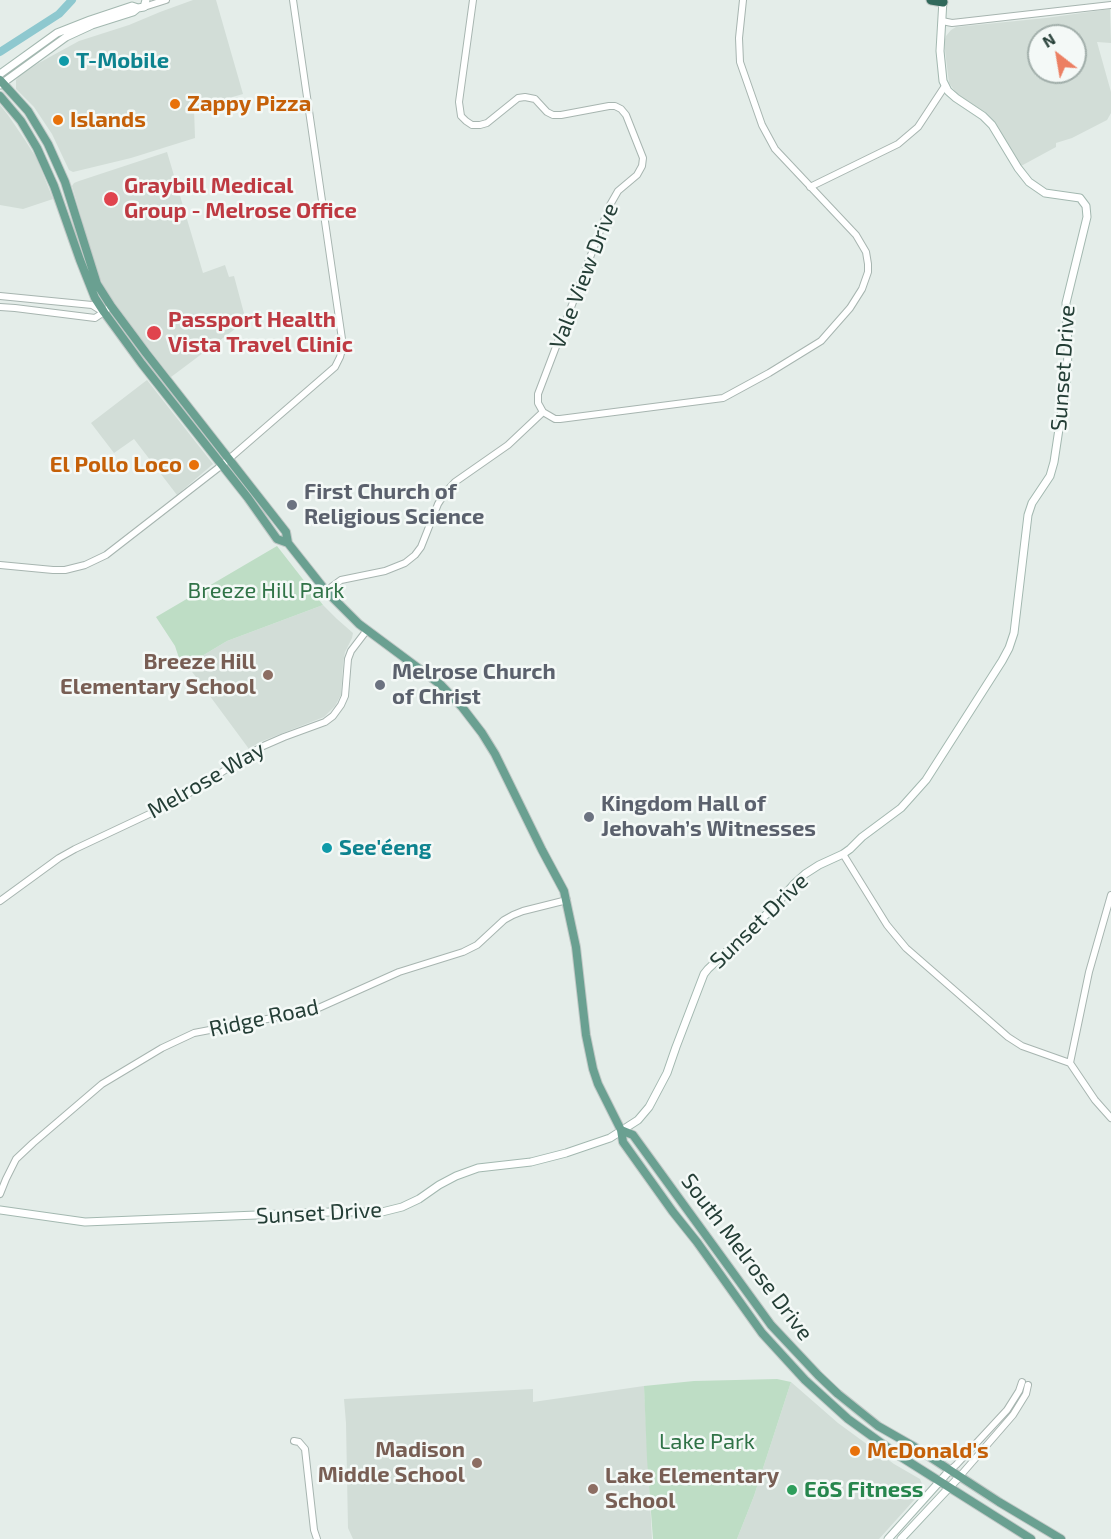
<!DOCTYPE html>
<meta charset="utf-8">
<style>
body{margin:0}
#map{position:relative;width:1111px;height:1539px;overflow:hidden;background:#e4ede9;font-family:"Exo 2",sans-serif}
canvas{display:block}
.north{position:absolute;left:1027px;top:24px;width:60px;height:60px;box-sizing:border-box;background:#f4f9f7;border:2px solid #a1aeaa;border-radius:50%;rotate:329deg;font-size:16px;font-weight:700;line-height:24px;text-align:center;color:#243e36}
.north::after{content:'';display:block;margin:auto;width:21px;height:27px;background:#ec7f62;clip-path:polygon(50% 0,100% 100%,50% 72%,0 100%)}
</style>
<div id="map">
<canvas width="1111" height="1539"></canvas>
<div class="north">N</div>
</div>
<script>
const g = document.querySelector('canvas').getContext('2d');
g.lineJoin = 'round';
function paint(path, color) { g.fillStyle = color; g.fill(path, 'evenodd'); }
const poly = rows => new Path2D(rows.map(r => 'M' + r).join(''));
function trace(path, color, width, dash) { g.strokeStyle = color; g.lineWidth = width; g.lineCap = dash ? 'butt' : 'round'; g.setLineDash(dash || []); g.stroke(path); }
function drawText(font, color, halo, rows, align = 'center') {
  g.font = font + ' "Exo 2",sans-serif'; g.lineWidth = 5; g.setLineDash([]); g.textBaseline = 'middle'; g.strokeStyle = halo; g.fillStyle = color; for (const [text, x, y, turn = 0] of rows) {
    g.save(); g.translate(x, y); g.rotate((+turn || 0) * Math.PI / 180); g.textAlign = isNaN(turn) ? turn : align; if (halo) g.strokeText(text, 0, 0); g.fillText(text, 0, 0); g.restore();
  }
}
paint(poly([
 [193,0,216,0,243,94,194,108,195,138,131,158,73,172,69,170,52,134,34,107,16,89,16,80,19,76,37,64,79,41,129,25,160,12],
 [1110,9,1111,43,1097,42,1111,92,1111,113,1107,120,1072,138,1056,143,1056,147,1021,166,994,121,985,112,957,94,949,83,944,42,946,36,951,30,956,27,1046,18],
 [1039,36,1075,36,1075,72,1039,72],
 [0,105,8,115,25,140,37,159,53,199,23,209,0,205],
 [167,152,203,273,225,265,229,277,234,276,245,317,243,323,171,377,117,308,103,285,96,270,83,229,82,220,72,186,74,183,79,181],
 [147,380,213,464,177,495,134,439,114,453,91,423],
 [323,605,337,619,353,633,352,638,345,652,343,664,341,695,335,706,324,717,260,742,249,749,187,665,227,641],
 [791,1382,838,1423,894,1464,920,1479,924,1489,879,1539,737,1539,754,1496],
 [644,1386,652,1539,353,1539,348,1528,346,1423,344,1399,533,1389,533,1402]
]), '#d2ddd7');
paint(poly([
 [277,546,323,605,227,641,187,665,179,658,175,646,156,617],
 [777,1379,791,1382,754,1496,737,1539,653,1539,647,1459,644,1386,694,1381]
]), '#beddc5');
trace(poly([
 [0,52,59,14,72,0]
]), '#8ec8cf', 8);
const tertiary = poly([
 [473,0,459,102,461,116,466,121,472,125,480,125,487,123,518,98,525,97,535,99,547,112,553,115,561,115,609,106,615,106,621,109,626,115,643,158,642,166,637,175,618,191,610,205,538,394,538,403,543,412,555,419,560,419,723,398,769,373,821,341,850,308,862,289,868,272,868,264,866,252,856,235,775,149,762,125,740,62,739,38,743,0],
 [144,7,166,0],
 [942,21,952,23,961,22,1111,5],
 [810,187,898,144,918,127,945,86],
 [0,296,92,305,103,312],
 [0,307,15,308,95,318,104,312,111,306],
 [0,565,53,570,65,570,85,565,106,555,222,465,335,367,340,357,343,346,293,0],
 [326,591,341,580,385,571,405,563,415,555,421,547,438,504,445,493,455,482,508,445,543,412],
 [843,854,887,925,906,948,1008,1037,1022,1046,1070,1063,1095,1100,1111,1118],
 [0,901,59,858,75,849,177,801,261,747,284,737,325,722,333,716,341,705,345,696,348,659,351,651,367,630],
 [1070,1063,1089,972,1111,895],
 [0,1194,6,1179,16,1159,33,1143,102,1084,162,1048,194,1033,314,1010,399,972,463,952,477,945,504,920,513,915,523,911,567,900],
 [294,1441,299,1442,305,1449,314,1530,317,1539],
 [950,1470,956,1465,1007,1410,1019,1391,1022,1382],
 [960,1476,1013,1415,1026,1394,1028,1385]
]);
const secondary = poly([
 [0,74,57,33,90,20,132,6,138,8],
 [0,85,66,37,92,25,133,12,138,8,144,7,146,0],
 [0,1210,85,1222,330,1212,382,1212,402,1207,419,1199,439,1185,456,1176,478,1168,531,1162,566,1153,610,1138,638,1120,649,1107,667,1073,676,1047,704,974,708,969,771,910,795,883,805,874,819,865,843,854,850,849,862,837,901,808,926,780,1002,661,1009,648,1014,633,1028,515,1032,503,1050,476,1054,462,1067,376,1068,350,1066,303,1087,217,1086,206,1080,198,1045,193,1029,182,1018,168,992,125,983,116,956,98,948,91,943,81,940,51,943,0],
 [888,1539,950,1470],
 [901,1539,960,1476]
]);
const primary = poly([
 [0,80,28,111,48,144,65,182,97,284,111,306,146,353,286,532,288,543],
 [0,96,21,121,37,148,54,186,80,260,95,298,104,312,142,364,248,498,277,539,288,543,326,591,359,624,441,685,462,707,482,733,495,754,542,850,564,891,576,947,586,1035,593,1069,598,1084,621,1130,623,1142,673,1212,697,1242,762,1333,805,1380,848,1419,898,1455,1031,1539],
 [621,1130,633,1135,771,1325,818,1375,838,1394,878,1426,913,1446,999,1502,1061,1539]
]);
const motorway = poly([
 [931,0,943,2]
]);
trace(tertiary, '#a7b5b0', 8);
trace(secondary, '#a3b8b0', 9);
trace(primary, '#c2c9c7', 10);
trace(motorway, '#c2c9c7', 11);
trace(tertiary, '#fff', 6);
trace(secondary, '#fff', 7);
trace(primary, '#6aa091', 8);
trace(motorway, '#31695b', 9);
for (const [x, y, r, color] of [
 [64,61,6,"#0f9aa8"],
 [175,104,6,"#e8710a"],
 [58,120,6,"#e8710a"],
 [111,199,8,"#e0444e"],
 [154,333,8,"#e0444e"],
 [194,465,6,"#e8710a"],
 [292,505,6,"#6b7280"],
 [268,675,6,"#8d6e63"],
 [380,685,6,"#6b7280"],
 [589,817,6,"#6b7280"],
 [327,848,6,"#0f9aa8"],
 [855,1451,6,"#e8710a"],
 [477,1463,6,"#8d6e63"],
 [593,1489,6,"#8d6e63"],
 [792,1490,6,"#2e9e5b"]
]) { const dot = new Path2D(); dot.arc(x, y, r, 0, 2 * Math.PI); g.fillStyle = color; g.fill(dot); trace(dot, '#f4f9f7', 2); }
drawText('bold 22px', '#0d838f', '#f4f9f7', [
 ["T-Mobile",76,61],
 ["See'éeng",339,848]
], 'left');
drawText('bold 22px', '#c56008', '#f4f9f7', [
 ["Zappy Pizza",187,104],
 ["Islands",70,120],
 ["El Pollo Loco",182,465,"right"],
 ["McDonald's",867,1451]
], 'left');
drawText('bold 22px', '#be3a42', '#f4f9f7', [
 ["Graybill Medical",124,186],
 ["Group - Melrose Office",124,211],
 ["Passport Health",168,320],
 ["Vista Travel Clinic",168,345]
], 'left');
drawText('22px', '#243e36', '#f4f9f7', [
 ["Vale View Drive",584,276,-69],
 ["Sunset Drive",1063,368,-86],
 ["Melrose Way",206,780,-30],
 ["Sunset Drive",759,921,-44],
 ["Ridge Road",264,1018,-12],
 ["Sunset Drive",319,1213,-3],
 ["South Melrose Drive",747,1257,53]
]);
drawText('bold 22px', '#5b616d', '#f4f9f7', [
 ["First Church of",304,492],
 ["Religious Science",304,517],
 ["Melrose Church",392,672],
 ["of Christ",392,697],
 ["Kingdom Hall of",601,804],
 ["Jehovah’s Witnesses",601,829]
], 'left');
drawText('22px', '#307347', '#f4f9f7', [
 ["Breeze Hill Park",266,591],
 ["Lake Park",707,1442]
]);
drawText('bold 22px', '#785e54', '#f4f9f7', [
 ["Breeze Hill",256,662],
 ["Elementary School",256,687],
 ["Madison",465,1450],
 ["Middle School",465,1475],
 ["Lake Elementary",605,1476,"left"],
 ["School",605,1501,"left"]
], 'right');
drawText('bold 22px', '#27864d', '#f4f9f7', [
 ["EōS Fitness",804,1490]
], 'left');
</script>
